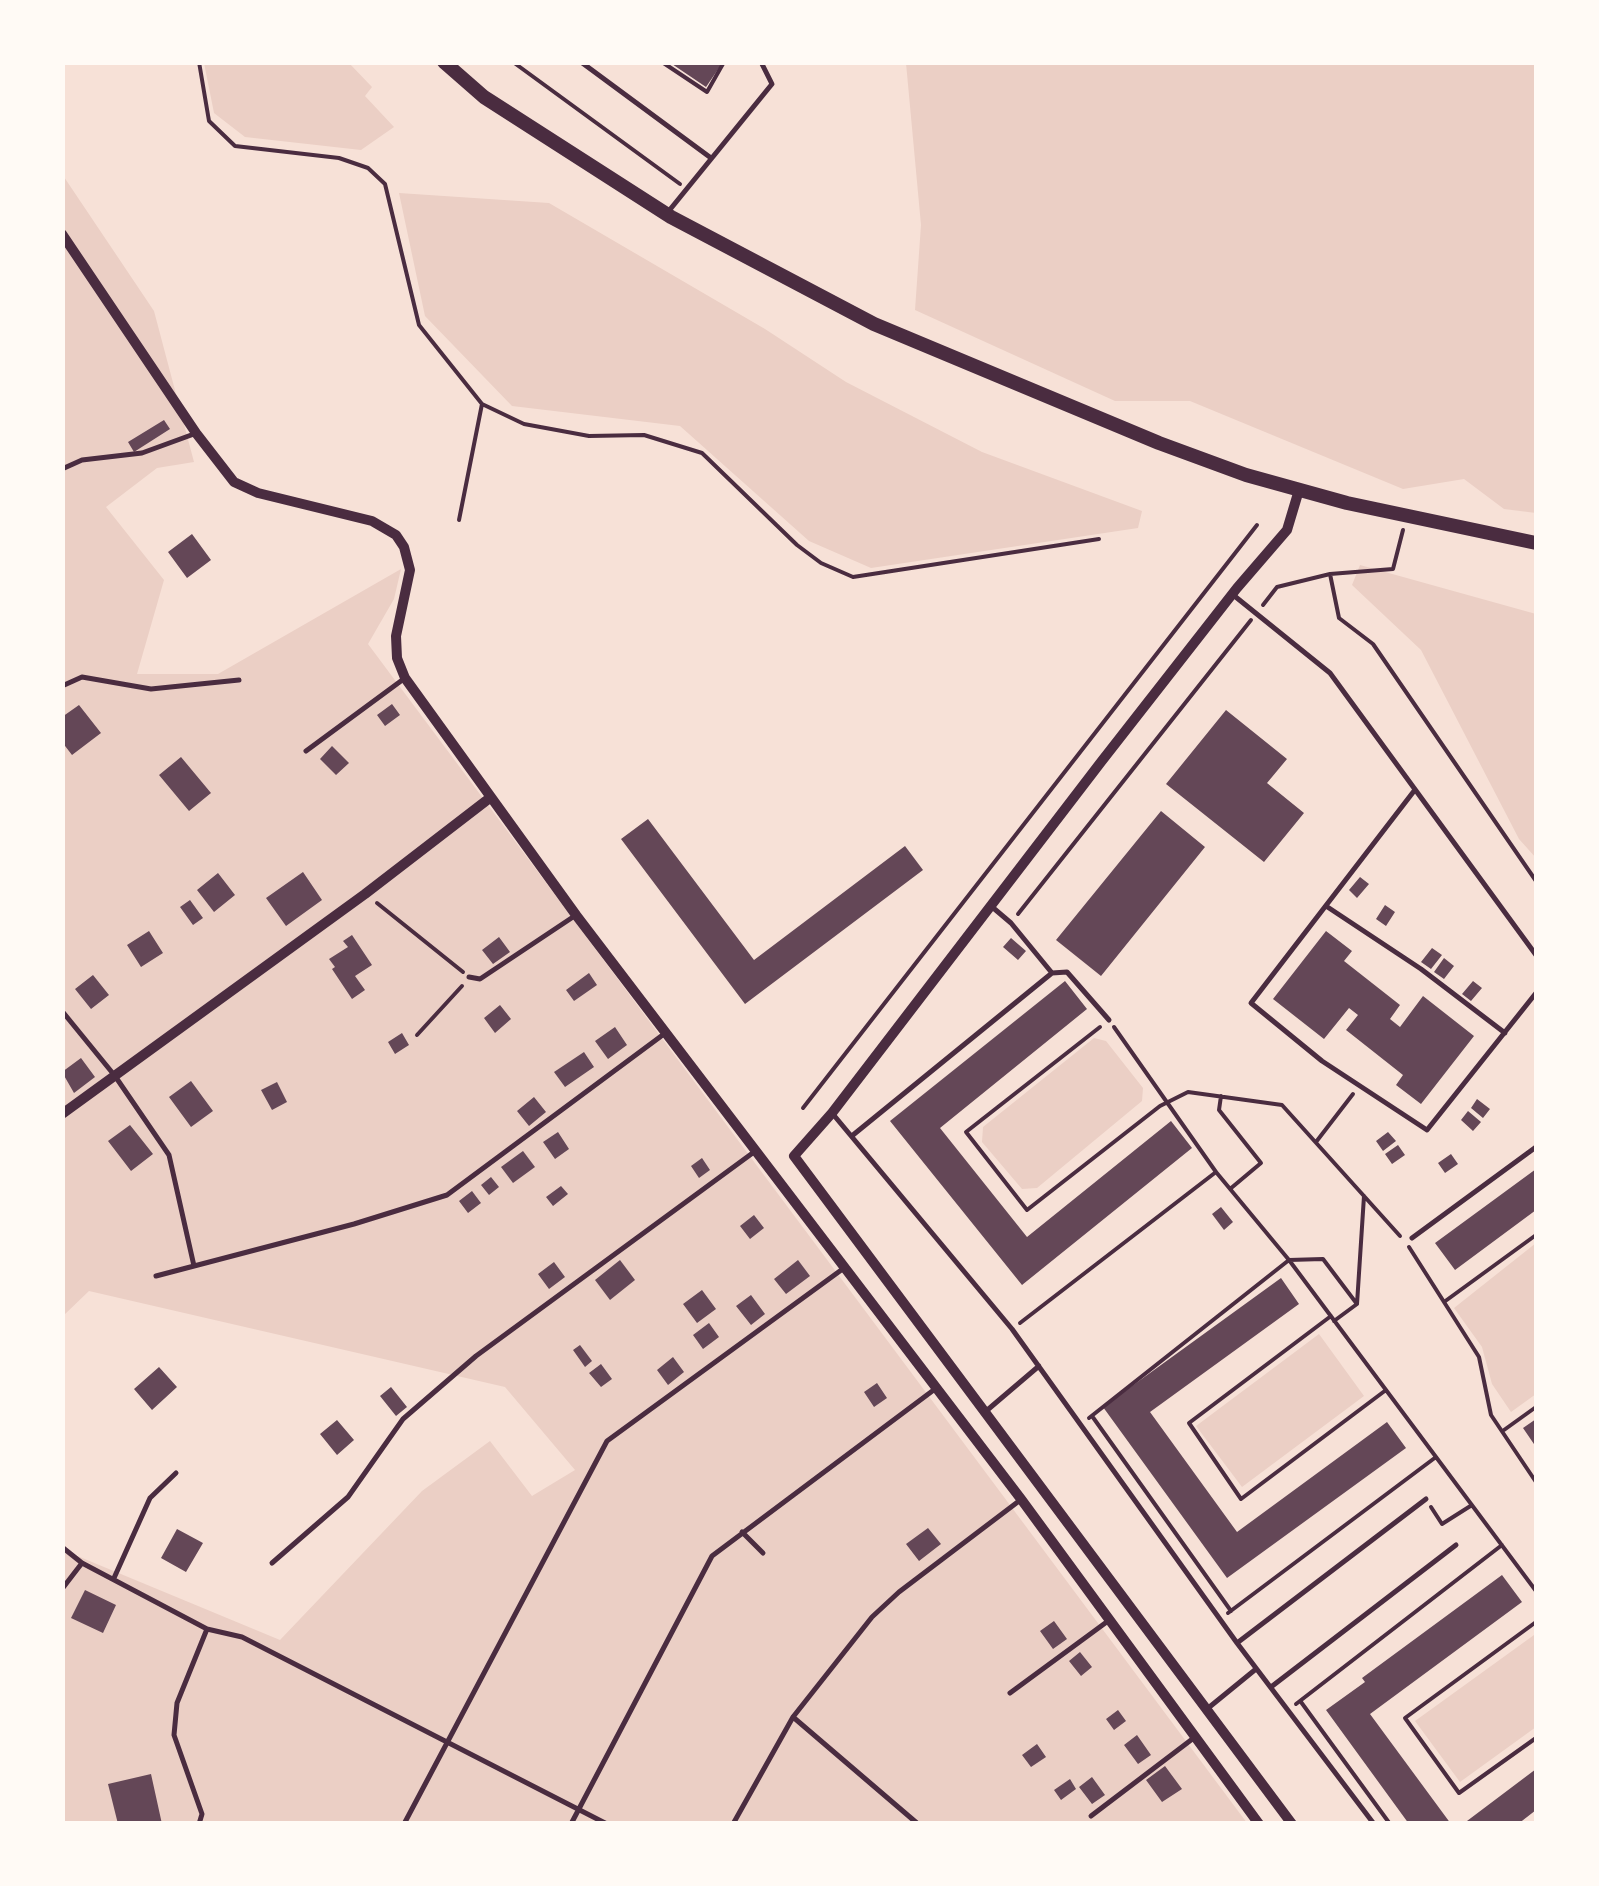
<!DOCTYPE html>
<style>
body{margin:0}
#map{position:relative;width:1599px;height:1886px;overflow:hidden;background:#f7e1d7;font-family:"PT Sans",sans-serif}
canvas{display:block}
.frame{position:absolute;inset:0;border:65px solid #fffaf5;pointer-events:none}
</style>
<div id="map">
<canvas width="1599" height="1886"></canvas>
<div class="frame"></div>
</div>
<script>
const g = document.querySelector('canvas').getContext('2d');
g.lineJoin = 'round';
function paint(path, color) { g.fillStyle = color; g.fill(path, 'evenodd'); }
const poly = rows => new Path2D(rows.map(r => 'M' + r).join(''));
function trace(path, color, width, dash) { g.strokeStyle = color; g.lineWidth = width; g.lineCap = dash ? 'butt' : 'round'; g.setLineDash(dash || []); g.stroke(path); }
paint(poly([
 [204,63,349,63,372,87,365,96,394,127,361,150,245,137,214,113],
 [906,63,1536,63,1536,513,1504,509,1464,479,1403,489,1190,401,1115,401,915,310,921,225],
 [62,174,154,311,194,462,157,468,106,507,164,580,137,674,218,674,401,569,394,599,368,644,1247,1823,63,1823,63,1550,280,1640,422,1491,490,1441,532,1496,575,1470,505,1387,89,1291,63,1316],
 [399,193,549,203,765,329,846,382,982,452,1142,511,1138,528,871,568,809,541,680,426,512,406,425,316],
 [1360,565,1536,614,1536,858,1519,839,1421,650,1352,585],
 [1094,1038,1106,1041,1143,1088,1142,1101,1037,1188,1022,1189,982,1142,983,1127],
 [1536,1243,1536,1394,1511,1412,1492,1384,1482,1347,1454,1308],
 [1319,1334,1364,1396,1242,1487,1196,1426],
 [1534,1635,1536,1639,1536,1727,1460,1782,1415,1721]
]), '#ebcfc5');
paint(poly([
 [669,62,723,62,706,87],
 [164,420,170,429,134,452,128,442],
 [192,534,211,560,187,578,168,552],
 [392,704,400,715,385,726,377,715],
 [79,705,101,733,72,755,62,742,62,717],
 [1226,710,1287,759,1267,783,1304,813,1264,862,1166,784],
 [332,746,349,763,336,775,320,759],
 [181,757,211,793,189,811,159,775],
 [1161,811,1205,847,1101,976,1056,940],
 [648,819,754,960,905,846,923,870,745,1004,621,839],
 [303,872,322,900,286,926,266,898],
 [218,873,235,895,214,912,197,890],
 [1360,877,1369,884,1357,898,1349,890],
 [190,900,203,918,193,925,180,907],
 [1385,905,1395,912,1386,926,1376,919],
 [149,931,163,953,141,967,127,945],
 [1326,931,1352,951,1344,961,1400,1005,1390,1019,1400,1027,1423,996,1474,1036,1421,1104,1396,1085,1403,1075,1346,1030,1358,1015,1349,1008,1324,1039,1273,999],
 [352,935,372,965,355,976,365,990,352,999,332,969,335,967,329,959,348,947,343,941],
 [499,937,510,952,493,964,482,950],
 [1011,938,1026,951,1018,960,1003,947],
 [1432,948,1442,955,1431,969,1421,962],
 [1444,958,1454,966,1444,979,1434,972],
 [589,973,597,985,574,1001,566,990],
 [93,975,109,995,91,1009,75,989],
 [1065,981,1087,1009,940,1128,1027,1237,1171,1121,1192,1148,1022,1285,890,1121],
 [1473,981,1482,988,1471,1001,1462,994],
 [500,1005,511,1019,495,1033,484,1018],
 [615,1027,627,1045,608,1059,595,1041],
 [402,1033,409,1045,395,1054,388,1042],
 [584,1052,594,1067,565,1087,554,1072],
 [81,1058,95,1077,74,1093,62,1072],
 [191,1081,213,1111,191,1127,169,1097],
 [277,1082,287,1102,272,1110,261,1090],
 [534,1097,546,1112,529,1126,517,1111],
 [1477,1099,1490,1109,1483,1118,1471,1108],
 [1468,1111,1481,1122,1473,1131,1461,1120],
 [130,1125,153,1154,131,1171,108,1141],
 [558,1132,569,1149,555,1159,543,1142],
 [1388,1132,1396,1141,1383,1151,1376,1141],
 [1398,1145,1405,1155,1392,1164,1385,1154],
 [523,1151,535,1167,513,1183,501,1167],
 [1451,1154,1458,1164,1445,1173,1438,1163],
 [702,1158,710,1170,699,1178,691,1166],
 [1536,1169,1536,1210,1455,1270,1435,1243],
 [491,1177,499,1187,489,1195,481,1185],
 [561,1186,568,1194,553,1206,546,1197],
 [472,1191,481,1203,468,1213,459,1201],
 [1221,1207,1233,1222,1224,1230,1212,1214],
 [754,1215,764,1228,750,1239,740,1226],
 [620,1260,635,1280,610,1300,595,1280],
 [798,1260,810,1276,786,1294,774,1279],
 [554,1262,565,1277,549,1289,538,1274],
 [1281,1278,1299,1304,1150,1412,1237,1532,1387,1422,1406,1448,1227,1578,1103,1407],
 [702,1290,716,1309,697,1323,683,1304],
 [751,1295,765,1314,751,1325,736,1306],
 [709,1323,719,1337,703,1349,693,1335],
 [580,1345,592,1361,585,1367,573,1350],
 [673,1357,684,1372,668,1385,657,1370],
 [601,1364,612,1379,601,1387,589,1373],
 [159,1367,177,1387,152,1410,134,1389],
 [877,1383,887,1398,874,1407,864,1392],
 [391,1387,407,1407,396,1416,380,1396],
 [1536,1419,1536,1447,1523,1428],
 [337,1420,354,1440,337,1455,320,1434],
 [928,1528,941,1544,919,1561,906,1544],
 [177,1529,203,1543,186,1572,161,1558],
 [1502,1575,1522,1602,1370,1714,1451,1824,1409,1824,1326,1710,1365,1682,1362,1678],
 [85,1590,116,1605,103,1633,71,1618],
 [1054,1621,1067,1639,1053,1649,1040,1631],
 [1080,1652,1092,1667,1081,1676,1069,1661],
 [1118,1710,1126,1721,1114,1730,1106,1719],
 [1137,1735,1151,1755,1138,1764,1124,1745],
 [1037,1744,1046,1757,1031,1767,1022,1755],
 [1165,1766,1182,1789,1162,1802,1146,1780],
 [1536,1769,1536,1810,1518,1824,1463,1824],
 [151,1774,162,1824,118,1824,108,1784],
 [1092,1777,1105,1795,1092,1804,1079,1787],
 [1070,1779,1076,1789,1061,1800,1054,1790]
]), '#644757');
trace(poly([
 [199,62,209,121,235,146,339,158,368,168,385,184,419,325,482,404,459,520],
 [513,62,680,184],
 [662,62,707,92,724,62],
 [482,404,524,424,589,436,644,435,702,453,797,545,821,563,853,577,1099,539],
 [1330,574,1339,618,1373,644,1536,881],
 [1263,605,1277,587,1330,574,1393,569,1403,530],
 [377,903,463,972],
 [1018,914,1251,620],
 [1100,1027,966,1132,1027,1210,1160,1106,1188,1092,1282,1105,1400,1236],
 [417,1035,462,986],
 [1221,1096,1219,1110,1261,1163,1230,1189],
 [803,1108,1257,525],
 [1316,1142,1353,1094],
 [1409,1247,1479,1357,1491,1415,1536,1482],
 [1289,1260,1536,1591],
 [1289,1260,1323,1259,1357,1304,1364,1196],
 [1444,1302,1536,1235],
 [1331,1316,1189,1423,1241,1499,1386,1390],
 [1334,1321,1357,1304],
 [1020,1323,1216,1172,1114,1027],
 [1092,1416,1231,1611],
 [1089,1418,1289,1260,1216,1172],
 [1504,1430,1536,1407],
 [1431,1507,1442,1524,1472,1505],
 [1228,1613,1436,1457],
 [1536,1622,1405,1718,1459,1793,1536,1738],
 [1301,1702,1390,1824],
 [1296,1704,1502,1545]
]), '#4a2c40', 4);
trace(poly([
 [581,62,711,158],
 [668,212,772,84,761,62],
 [62,469,82,460,142,453,194,434],
 [1232,594,1330,673,1536,955],
 [62,686,82,677,151,689,239,680],
 [306,751,405,678],
 [1414,791,1251,1003,1322,1061,1427,1130,1536,993],
 [991,906,1011,923,1052,973,1067,972,1109,1020],
 [1326,906,1421,969,1505,1033],
 [469,977,480,979,576,915],
 [62,1011,115,1076,169,1155,194,1266],
 [832,1113,1012,1329,1237,1643,1374,1824],
 [853,1135,1052,973],
 [1412,1238,1536,1147],
 [156,1276,354,1224,447,1195,664,1034],
 [985,1412,1039,1366],
 [742,1532,763,1553],
 [62,1547,82,1563,207,1629,242,1637,607,1824],
 [272,1563,348,1497,403,1419,476,1356,754,1152],
 [114,1578,150,1498,176,1473],
 [62,1589,82,1563],
 [1237,1643,1426,1499],
 [1271,1687,1456,1545],
 [1010,1693,1108,1621],
 [1207,1709,1256,1669],
 [793,1717,918,1824],
 [1091,1816,1195,1737],
 [199,1824,202,1814,174,1735,177,1703,207,1629],
 [404,1824,607,1441,844,1268],
 [571,1824,712,1556,935,1389],
 [733,1824,793,1717,872,1617,899,1592,1019,1501]
]), '#4a2c40', 5);
trace(poly([
 [62,234,196,433,234,482,258,493,372,521,396,535,404,547,410,570,396,636,397,658,405,678,576,915,1021,1499,1259,1824],
 [62,1114,365,894,491,797],
 [1292,1824,794,1156,832,1113,1101,762,1237,588,1287,530,1299,490]
]), '#4a2c40', 10);
trace(poly([
 [444,62,484,97,671,217,874,324,1159,443,1246,475,1347,503,1536,543]
]), '#4a2c40', 14);
</script>
